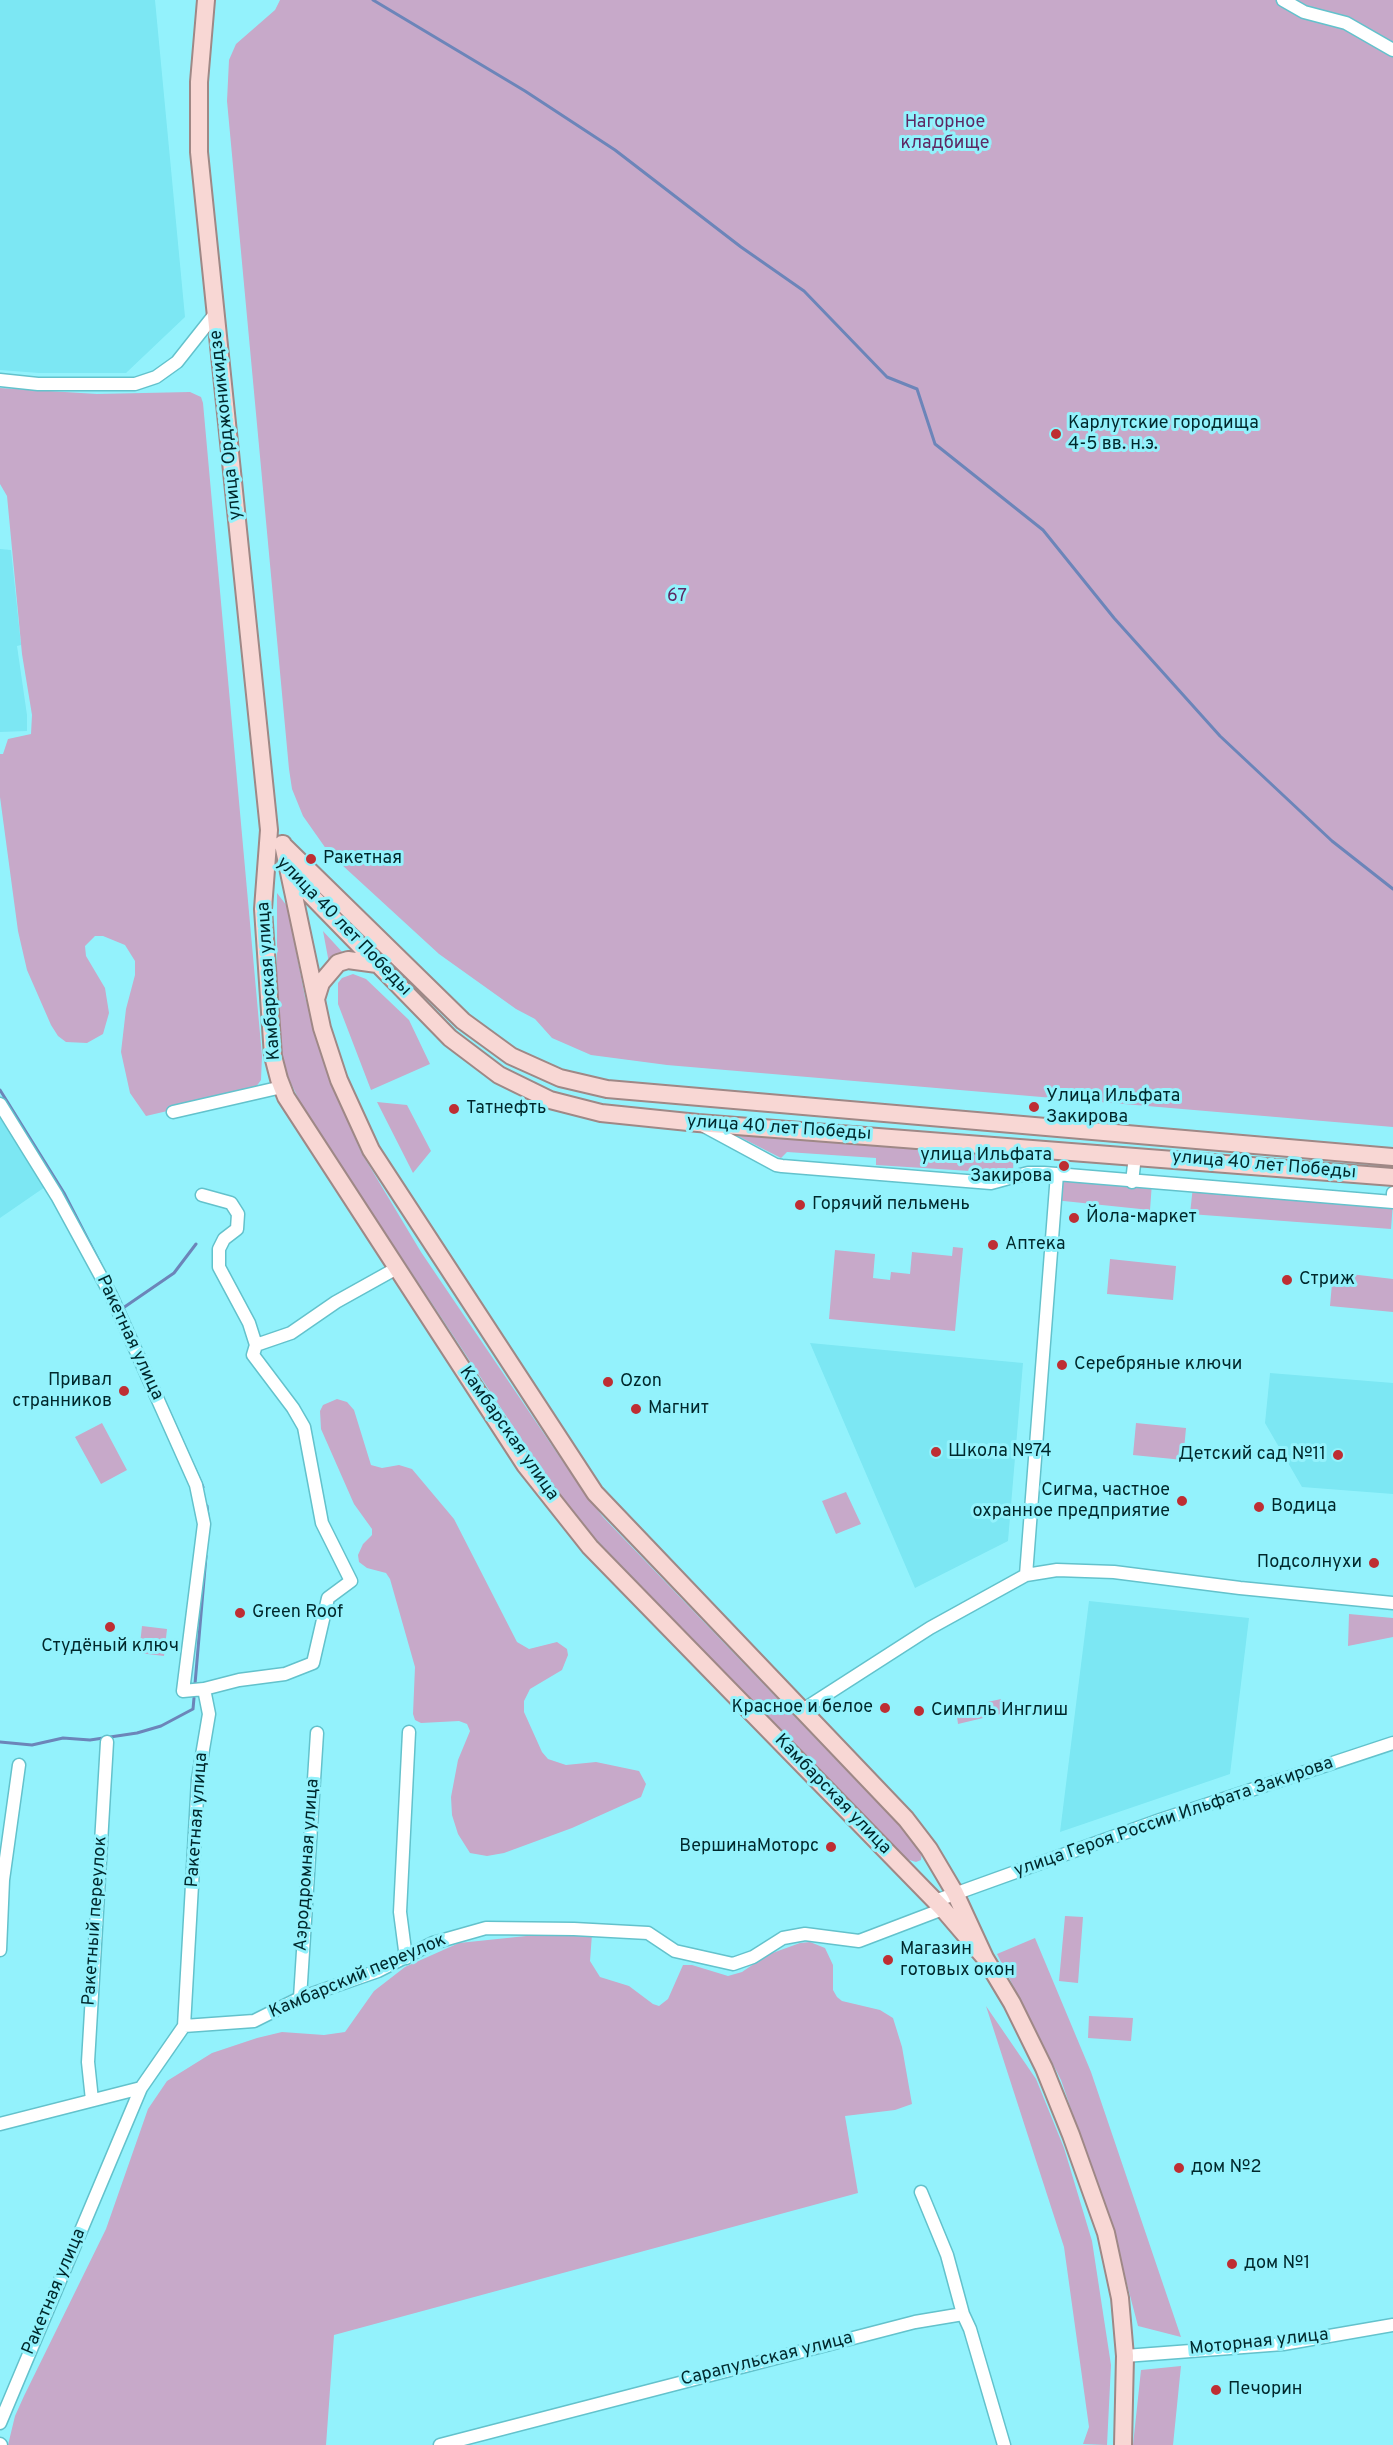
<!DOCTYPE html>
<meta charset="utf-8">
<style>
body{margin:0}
canvas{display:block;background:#93f2fc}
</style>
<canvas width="1393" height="2445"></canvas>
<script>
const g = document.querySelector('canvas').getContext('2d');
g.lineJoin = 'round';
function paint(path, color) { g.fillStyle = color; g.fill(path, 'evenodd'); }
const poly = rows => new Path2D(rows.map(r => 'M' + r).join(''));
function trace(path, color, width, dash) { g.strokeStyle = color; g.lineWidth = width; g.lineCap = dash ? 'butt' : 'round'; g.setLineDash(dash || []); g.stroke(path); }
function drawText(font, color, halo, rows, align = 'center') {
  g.font = font + ' Overpass,sans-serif'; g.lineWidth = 6; g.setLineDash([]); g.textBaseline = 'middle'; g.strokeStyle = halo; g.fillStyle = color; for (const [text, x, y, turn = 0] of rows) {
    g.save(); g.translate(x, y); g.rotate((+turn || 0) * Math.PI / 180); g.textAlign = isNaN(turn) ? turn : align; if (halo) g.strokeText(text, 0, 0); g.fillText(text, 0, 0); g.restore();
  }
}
paint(poly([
 [0,0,155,0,185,317,126,373,39,373,0,370],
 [0,549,11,550,21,645,17,646,27,715,27,731,0,732],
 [0,1118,45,1187,0,1218],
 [810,1343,1023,1363,1008,1541,915,1588],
 [1270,1373,1393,1383,1393,1494,1302,1487,1265,1423],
 [1089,1601,1249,1618,1230,1774,1060,1832]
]), '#7ce7f3');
paint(poly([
 [280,0,1393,0,1393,1127,667,1065,591,1055,552,1038,535,1019,516,1009,439,954,329,853,303,816,292,789,289,769,227,101,229,60,236,44,275,10],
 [0,388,97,394,190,392,201,397,203,403,262,1056,261,1080,253,1091,146,1116,130,1093,121,1052,126,1009,135,975,135,961,125,945,103,936,95,936,85,946,86,956,105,988,109,1013,103,1034,87,1043,66,1042,58,1036,51,1025,27,970,18,931,0,797,0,754,3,754,8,739,31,734,32,715,22,654,7,496,0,484],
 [277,893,287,906,305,997,333,1087,361,1152,421,1252,580,1487,603,1517,917,1844,922,1851,921,1860,916,1862,906,1859,588,1531,559,1496,303,1108,282,1065,277,1019],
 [323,931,345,955,329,963],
 [353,974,366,979,409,1020,430,1064,371,1090,338,1004,338,983,342,978],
 [377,1102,407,1105,431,1151,413,1173],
 [732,1133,1014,1155,1013,1170,1001,1173,876,1165,876,1158,787,1152,781,1158],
 [1057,1174,1152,1183,1150,1210,1054,1200],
 [1193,1186,1393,1202,1391,1229,1190,1214],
 [953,1247,963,1248,955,1331,829,1319,835,1250,875,1254,873,1278,890,1280,891,1272,910,1274,912,1252,952,1256],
 [1110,1259,1176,1266,1173,1300,1107,1294],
 [1333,1272,1393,1279,1393,1312,1330,1306],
 [337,1399,347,1402,354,1410,371,1465,382,1468,399,1465,412,1469,454,1519,517,1642,529,1649,557,1642,567,1649,568,1655,562,1670,530,1689,524,1701,524,1712,542,1752,548,1759,566,1765,596,1762,639,1771,646,1784,641,1797,572,1828,504,1853,487,1856,470,1853,458,1834,452,1815,451,1797,458,1760,470,1731,467,1724,459,1721,421,1723,415,1720,413,1714,415,1667,390,1579,386,1573,367,1568,359,1562,358,1555,363,1544,372,1535,372,1529,354,1504,321,1429,320,1411,323,1405],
 [102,1423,127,1470,101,1484,75,1437],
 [1136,1423,1186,1428,1183,1460,1133,1455],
 [846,1492,861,1524,836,1534,822,1501],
 [1349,1614,1393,1618,1393,1637,1348,1646],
 [142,1626,167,1629,164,1656,139,1653],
 [1001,1699,1004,1713,958,1724,956,1709],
 [1065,1916,1083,1917,1078,1983,1059,1981],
 [584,1930,592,1934,590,1961,600,1977,629,1986,653,2004,659,2006,668,1999,683,1965,692,1965,728,1976,742,1972,767,1955,800,1943,810,1942,825,1948,833,1965,833,1990,837,1997,842,2001,880,2010,893,2018,902,2047,912,2104,895,2110,845,2116,858,2193,334,2335,326,2445,8,2445,15,2416,24,2396,106,2229,148,2109,167,2081,212,2053,257,2038,282,2032,324,2035,345,2032,374,1991,405,1967,459,1943],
 [1035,1938,1091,2072,1181,2337,1138,2326,1113,2231,1061,2080,997,1954],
 [986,2006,1036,2079,1064,2148,1092,2241,1111,2365,1107,2445,1083,2444,1089,2427,1064,2247],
 [1089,2016,1133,2018,1131,2041,1088,2038],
 [1181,2366,1173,2445,1133,2445,1141,2370]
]), '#c7a9c9');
trace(poly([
 [373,0,525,91,615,150,741,247,804,291,887,377,917,389,935,444,1043,530,1114,618,1220,736,1332,841,1393,889],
 [0,1090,64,1193,101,1265],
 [123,1308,174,1273,196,1244],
 [168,1409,203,1487],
 [207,1506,208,1517],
 [195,1684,206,1556],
 [0,1742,32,1745,63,1738,90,1740,137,1733,161,1726,193,1709,194,1698]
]), '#6c85b9', 3);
const minor = poly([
 [1283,0,1304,12,1346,23,1393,50],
 [0,380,38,384,135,384,156,377,177,362,215,314],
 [0,1104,57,1196,111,1295,196,1485,204,1524,183,1691,204,1689,209,1714,198,1779,184,2026,141,2088,0,2423],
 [173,1112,282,1087],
 [702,1125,776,1165,782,1166,991,1183,1028,1173,1044,1173,1393,1202,1393,1193],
 [1132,1182,1135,1156],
 [202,1195,231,1203,238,1214,237,1229,224,1239,219,1249,219,1267,249,1323,256,1345,253,1355,293,1408,304,1427,322,1523,351,1581,328,1598,313,1663,285,1674,239,1680,204,1689],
 [256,1345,291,1333,336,1302,397,1268],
 [1026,1575,1057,1174],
 [804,1709,930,1628,1026,1575,1057,1570,1114,1572,1240,1588,1393,1603],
 [935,1901,1160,1820,1393,1743],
 [0,1950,3,1880,19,1765],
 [406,1958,400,1912,409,1732],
 [300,1998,317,1733],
 [184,2026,254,2021,300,1998,378,1971,433,1943,486,1928,574,1929,648,1933,675,1951,733,1964,753,1957,783,1938,805,1934,859,1941,943,1909],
 [92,2100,88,2062,107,1742],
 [0,2124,141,2088],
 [921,2192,947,2255,963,2314],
 [1125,2356,1283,2344,1393,2325],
 [0,2444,1,2445],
 [440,2445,915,2322,963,2314,970,2329,1004,2445]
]);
const major = poly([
 [206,0,199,82,199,152,269,830,263,909,273,1056,279,1079,286,1097,525,1465,590,1547,943,1909,985,1958],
 [282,844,463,1021,511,1056,560,1078,607,1089,1393,1157],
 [283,844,322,1028,339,1080,371,1150,595,1493,906,1819,929,1849,955,1893,985,1958,1012,2003,1044,2068,1071,2135,1106,2233,1120,2298,1125,2356,1123,2445],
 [290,874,450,1038,499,1075,550,1100,601,1113,698,1123,1393,1177],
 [316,999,321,983,338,963,348,960,377,964]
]);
trace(minor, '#63c2cc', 15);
trace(major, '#9f8886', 20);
trace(minor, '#fff', 12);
trace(major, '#f8d7d4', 16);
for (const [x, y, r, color] of [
 [1056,434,6,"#be2e33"],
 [311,859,6,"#be2e33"],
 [1034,1107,6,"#be2e33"],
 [454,1109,6,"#be2e33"],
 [1064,1166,6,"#be2e33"],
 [800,1205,6,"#be2e33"],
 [1074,1218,6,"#be2e33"],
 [993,1245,6,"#be2e33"],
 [1287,1280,6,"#be2e33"],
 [1062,1365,6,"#be2e33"],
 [608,1382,6,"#be2e33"],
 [124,1391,6,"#be2e33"],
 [636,1409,6,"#be2e33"],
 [936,1452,6,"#be2e33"],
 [1338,1455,6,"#be2e33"],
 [1182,1501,6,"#be2e33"],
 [1259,1507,6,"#be2e33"],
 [1374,1563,6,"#be2e33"],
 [240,1613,6,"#be2e33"],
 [110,1627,6,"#be2e33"],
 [885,1708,6,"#be2e33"],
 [919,1711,6,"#be2e33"],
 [831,1847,6,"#be2e33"],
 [888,1960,6,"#be2e33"],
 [1179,2168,6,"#be2e33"],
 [1232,2264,6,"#be2e33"],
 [1216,2390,6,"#be2e33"]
]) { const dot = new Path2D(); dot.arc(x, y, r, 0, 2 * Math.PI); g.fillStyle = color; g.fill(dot); trace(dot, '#93f2fc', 2); }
drawText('18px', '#5e2863', '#93f2fc', [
 ["Нагорное",945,123],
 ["кладбище",945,144],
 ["67",677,597]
]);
drawText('18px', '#00282c', '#93f2fc', [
 ["Карлутские городища",1068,424],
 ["4-5 вв. н.э.",1068,445],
 ["Ракетная",323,859],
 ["Улица Ильфата",1046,1097],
 ["Закирова",1046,1118],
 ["Татнефть",466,1109],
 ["улица Ильфата",1052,1156,"right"],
 ["Закирова",1052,1177,"right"],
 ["Горячий пельмень",812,1205],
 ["Йола-маркет",1086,1218],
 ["Аптека",1005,1245],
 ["Стриж",1299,1280],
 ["Серебряные ключи",1074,1365],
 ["Привал",112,1381,"right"],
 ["странников",112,1402,"right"],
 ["Ozon",620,1382],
 ["Магнит",648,1409],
 ["Школа №74",948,1452],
 ["Детский сад №11",1326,1455,"right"],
 ["Сигма, частное",1170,1491,"right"],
 ["охранное предприятие",1170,1512,"right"],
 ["Водица",1271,1507],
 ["Подсолнухи",1362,1563,"right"],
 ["Green Roof",252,1613],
 ["Студёный ключ",110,1647,"center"],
 ["Красное и белое",873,1708,"right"],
 ["Симпль Инглиш",931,1711],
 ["ВершинаМоторс",819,1847,"right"],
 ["Магазин",900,1950],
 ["готовых окон",900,1971],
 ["дом №2",1191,2168],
 ["дом №1",1244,2264],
 ["Печорин",1228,2390]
], 'left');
drawText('18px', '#00282c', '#93f2fc', [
 ["улица Орджоникидзе",227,425,-96],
 ["улица 40 лет Победы",343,927,46],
 ["Камбарская улица",270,981,-94],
 ["улица 40 лет Победы",779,1129,4],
 ["улица 40 лет Победы",1264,1166,5],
 ["Ракетная улица",129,1338,65],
 ["Камбарская улица",508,1434,55],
 ["Камбарская улица",832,1795,46],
 ["улица Героя России Ильфата Закирова",1174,1818,-19],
 ["Ракетная улица",198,1820,-86],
 ["Аэродромная улица",308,1865,-86],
 ["Ракетный переулок",96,1921,-86],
 ["Камбарский переулок",358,1977,-23],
 ["Ракетная улица",55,2292,-67],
 ["Моторная улица",1259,2343,-6],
 ["Сарапульская улица",767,2360,-14]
]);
</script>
